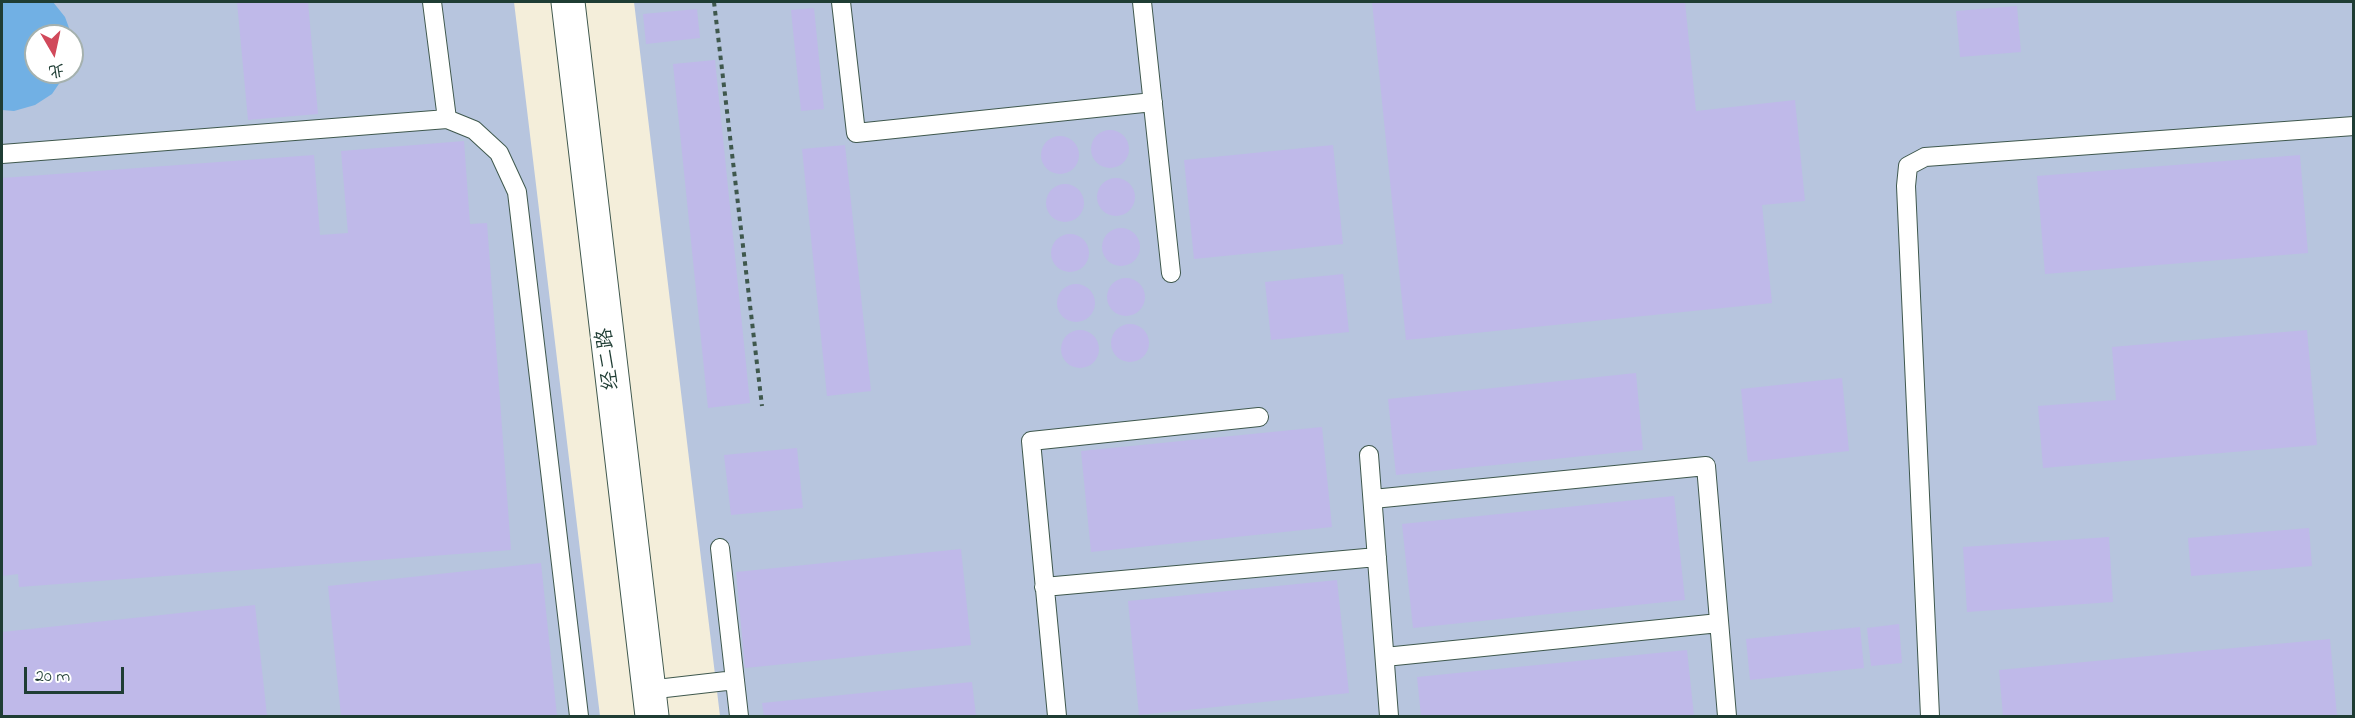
<!DOCTYPE html>
<meta charset="utf-8">
<style>
body{margin:0}
#map{position:relative;width:2355px;height:718px;overflow:hidden;background:#f4eeda;font-family:"Indie Flower","LXGW WenKai TC",sans-serif}
canvas{display:block}
.frame{position:absolute;inset:0;border:3px solid #1f3d34;pointer-events:none}
.north{position:absolute;left:24px;top:24px;width:60px;height:60px;box-sizing:border-box;background:#fff;border:2px solid #a5b1ae;border-radius:50%;rotate:171deg;font-size:16px;font-weight:700;line-height:24px;text-align:center;color:#1f3d34}
.north::after{content:'';display:block;margin:auto;width:21px;height:27px;background:#d1495b;clip-path:polygon(50% 0,100% 100%,50% 72%,0 100%)}
.scale{position:absolute;left:24px;top:667px;width:100px;height:27px;box-sizing:border-box;border:3px solid #1f3d34;border-top:0;padding-left:8px;font-size:18px;line-height:21px;white-space:nowrap;color:#1f3d34;-webkit-text-stroke:4px #fff;paint-order:stroke}
</style>
<div id="map">
<canvas width="2355" height="718"></canvas>
<div class="frame"></div>
<div class="north">北</div>
<div class="scale">20 m</div>
</div>
<script>
const g = document.querySelector('canvas').getContext('2d');
g.lineJoin = 'round';
function paint(path, color) { g.fillStyle = color; g.fill(path, 'evenodd'); }
const poly = rows => new Path2D(rows.map(r => 'M' + r).join(''));
function trace(path, color, width, dash) { g.strokeStyle = color; g.lineWidth = width; g.lineCap = dash ? 'butt' : 'round'; g.setLineDash(dash || []); g.stroke(path); }
function drawText(font, color, halo, rows, align = 'center') {
  g.font = font + ' "Indie Flower","LXGW WenKai TC",sans-serif'; g.lineWidth = 6; g.setLineDash([]); g.textBaseline = 'middle'; g.strokeStyle = halo; g.fillStyle = color; for (const [text, x, y, turn = 0] of rows) {
    g.save(); g.translate(x, y); g.rotate((+turn || 0) * Math.PI / 180); g.textAlign = isNaN(turn) ? turn : align; if (halo) g.strokeText(text, 0, 0); g.fillText(text, 0, 0); g.restore();
  }
}
paint(poly([
 [2,2,514,2,600,716,2,716],
 [36,36,72,36,72,72,36,72],
 [634,2,2353,2,2353,716,720,716]
]), '#b7c5de');
paint(poly([
 [2,2,53,2,65,17,72,36,36,36,36,72,67,72,52,94,35,105,14,111,2,110]
]), '#71b0e4');
paint(poly([
 [237,2,308,2,318,114,248,120],
 [1372,2,1685,2,1696,111,1795,100,1805,201,1762,205,1772,303,1406,340],
 [2017,6,2021,52,1960,57,1956,11],
 [814,8,824,109,801,111,791,10],
 [697,9,700,38,646,44,643,14],
 [715,60,750,403,708,408,673,64],
 '1091 149a19 19 0 1 1 38 0a19 19 0 1 1-38 0Z',
 '1041 155a19 19 0 1 1 38 0a19 19 0 1 1-38 0Z',
 [464,141,470,224,487,223,511,550,19,587,18,574,2,576,2,178,314,155,320,235,348,233,341,151],
 [845,145,871,391,827,396,802,149],
 [1333,145,1343,244,1194,259,1184,160],
 [2300,155,2308,253,2045,274,2037,176],
 '1097 197a19 19 0 1 1 38 0a19 19 0 1 1-38 0Z',
 '1046 203a19 19 0 1 1 38 0a19 19 0 1 1-38 0Z',
 '1102 247a19 19 0 1 1 38 0a19 19 0 1 1-38 0Z',
 '1051 253a19 19 0 1 1 38 0a19 19 0 1 1-38 0Z',
 [1343,274,1349,332,1271,340,1265,282],
 '1107 297a19 19 0 1 1 38 0a19 19 0 1 1-38 0Z',
 '1057 303a19 19 0 1 1 38 0a19 19 0 1 1-38 0Z',
 '1111 343a19 19 0 1 1 38 0a19 19 0 1 1-38 0Z',
 '1061 349a19 19 0 1 1 38 0a19 19 0 1 1-38 0Z',
 [2307,330,2317,445,2043,468,2038,406,2116,400,2112,347],
 [1636,373,1643,450,1396,475,1388,399],
 [1842,378,1849,451,1748,462,1741,389],
 [1322,427,1332,527,1091,552,1081,451],
 [797,448,803,508,731,515,724,455],
 [1674,496,1685,600,1413,628,1402,524],
 [2309,528,2312,566,2191,576,2188,538],
 [2109,537,2113,602,1967,612,1963,547],
 [961,549,971,645,745,668,736,572],
 [541,563,557,716,341,716,328,586],
 [1337,580,1349,693,1139,715,1128,601],
 [255,605,267,716,2,716,2,632],
 [1899,624,1902,663,1871,666,1867,628],
 [1860,627,1864,668,1750,680,1746,639],
 [2330,639,2337,716,2003,716,1999,670],
 [1687,650,1694,716,1421,716,1417,677],
 [972,682,976,716,764,716,762,703]
]), '#bfb9e9');
const service = poly([
 [432,2,447,119],
 [841,2,856,133,1153,102],
 [1142,2,1171,273],
 [2,154,447,119,474,130,499,153,517,192,579,716],
 [1369,455,1389,716],
 [1373,499,1706,466,1727,716],
 [720,548,739,716],
 [1044,587,1377,557],
 [1385,657,1719,623],
 [648,690,735,680],
 [1057,716,1031,441,1259,417],
 [1930,716,1906,186,1908,166,1925,157,2354,126]
]);
const tertiary = poly([
 [568,2,652,716]
]);
trace(service, '#3f584d', 20);
trace(tertiary, '#3f584d', 35);
trace(poly([
 [714,2,762,406]
]), '#3f584d', 4, [4.5, 4.5]);
trace(service, '#fff', 18);
trace(tertiary, '#fff', 33);
drawText('21px', '#1f3d34', '#fff', [
 ["经二路",610,359,-97]
]);
</script>
